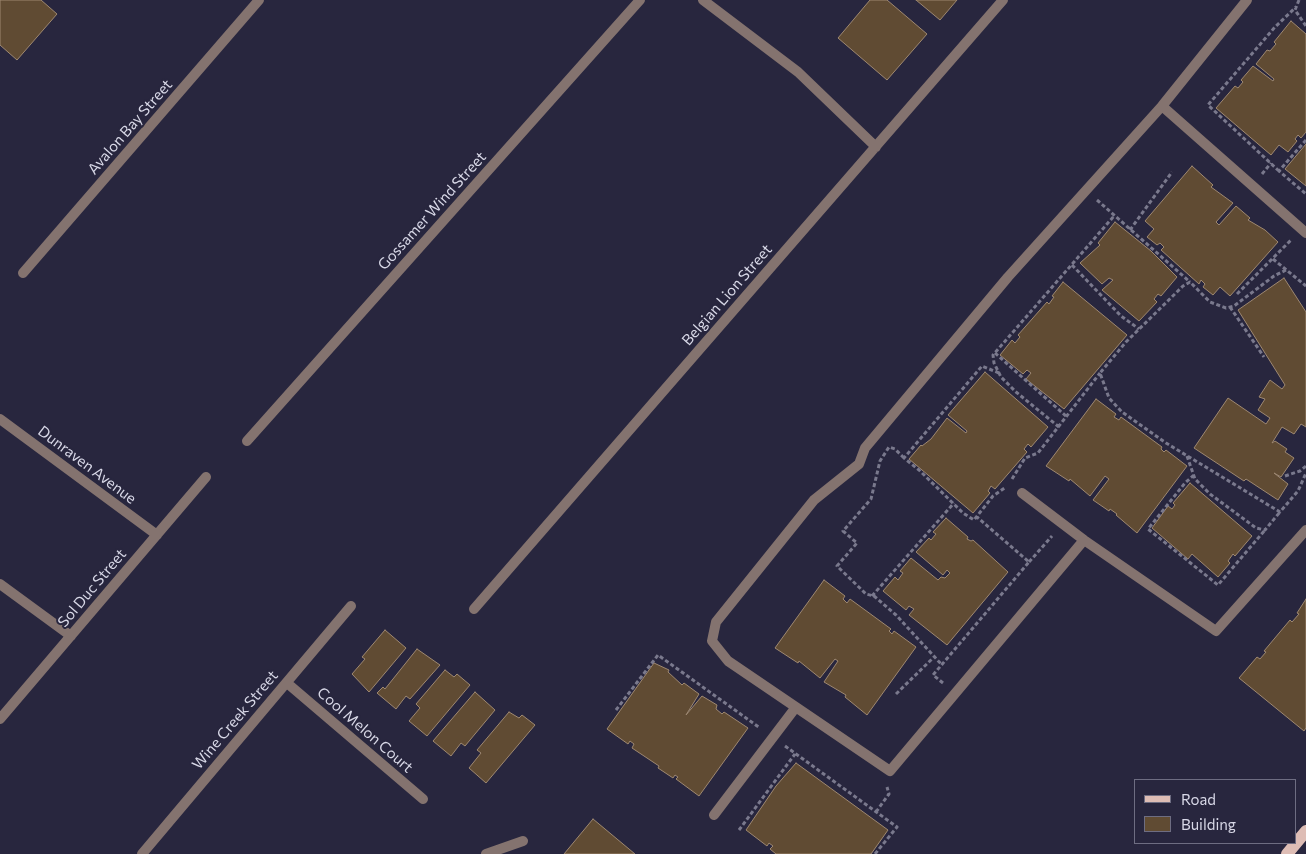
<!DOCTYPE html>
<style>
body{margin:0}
#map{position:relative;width:1306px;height:854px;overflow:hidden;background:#28263e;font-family:Commissioner,sans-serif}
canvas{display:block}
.legend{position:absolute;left:1134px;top:779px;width:162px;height:65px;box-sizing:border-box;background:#28263e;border:1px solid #6e6d82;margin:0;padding:6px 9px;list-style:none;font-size:15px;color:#d8d8e7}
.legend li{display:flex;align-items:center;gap:10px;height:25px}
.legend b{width:25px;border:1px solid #6e6d82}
</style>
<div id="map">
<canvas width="1306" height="854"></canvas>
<ul class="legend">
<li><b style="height:6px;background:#debdb5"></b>Road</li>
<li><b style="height:14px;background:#604b33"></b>Building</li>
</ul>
</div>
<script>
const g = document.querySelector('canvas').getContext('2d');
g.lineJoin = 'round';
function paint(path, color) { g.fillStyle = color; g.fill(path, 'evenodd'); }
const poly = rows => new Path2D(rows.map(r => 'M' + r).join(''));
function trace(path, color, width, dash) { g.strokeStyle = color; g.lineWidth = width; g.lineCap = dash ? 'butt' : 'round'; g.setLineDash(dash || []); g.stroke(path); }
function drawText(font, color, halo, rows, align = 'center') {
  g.font = font + ' Commissioner,sans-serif'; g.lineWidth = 4; g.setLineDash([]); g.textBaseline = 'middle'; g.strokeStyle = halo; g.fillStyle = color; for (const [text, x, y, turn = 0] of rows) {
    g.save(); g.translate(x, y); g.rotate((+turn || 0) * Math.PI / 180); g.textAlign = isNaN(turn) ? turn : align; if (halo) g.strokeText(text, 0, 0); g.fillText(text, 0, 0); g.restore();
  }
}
const building = poly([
 [0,0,41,0,57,14,17,60,0,45,0,0],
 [870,0,887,0,927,34,887,80,838,38,870,0],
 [916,0,957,0,940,20,916,0],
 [1291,21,1306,34,1306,132,1301,138,1298,135,1295,139,1297,141,1288,152,1279,145,1271,155,1216,108,1235,86,1238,88,1243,82,1241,80,1253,66,1273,81,1274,79,1256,64,1267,50,1270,51,1276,44,1274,42,1291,21],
 [1306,144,1306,186,1285,169,1306,144],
 [1192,166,1213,185,1211,187,1233,203,1216,222,1219,225,1236,206,1250,218,1248,220,1265,230,1278,242,1230,296,1220,287,1213,295,1203,287,1205,284,1201,280,1199,284,1161,250,1164,247,1160,243,1157,245,1147,237,1154,229,1145,221,1192,166],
 [1115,222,1151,251,1177,277,1161,296,1158,294,1154,299,1157,302,1139,321,1102,290,1113,280,1109,278,1102,284,1080,263,1100,245,1098,243,1115,222],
 [1284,278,1306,312,1306,427,1301,424,1294,434,1282,427,1272,443,1275,441,1287,449,1285,452,1294,458,1281,477,1274,473,1288,484,1278,500,1246,479,1244,481,1194,448,1228,398,1266,424,1270,418,1258,410,1265,399,1259,397,1270,380,1282,389,1285,385,1238,310,1284,278],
 [1063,282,1127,335,1064,409,1026,379,1031,373,1027,370,1023,374,1000,355,1012,340,1015,343,1020,337,1018,335,1047,302,1049,304,1054,297,1052,296,1063,282],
 [985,372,1048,427,1031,447,1028,444,1024,449,1027,452,995,489,991,486,988,491,990,493,973,513,909,459,921,445,922,446,931,439,947,418,966,433,967,431,948,415,985,372],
 [1096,399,1116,414,1114,417,1119,420,1121,417,1162,447,1161,449,1164,452,1166,450,1187,466,1137,533,1116,515,1117,514,1110,509,1109,511,1093,500,1109,479,1105,476,1090,496,1070,479,1069,481,1046,466,1096,399],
 [1190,483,1252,536,1235,556,1233,554,1228,561,1230,563,1218,577,1192,554,1188,559,1152,528,1168,506,1172,509,1175,505,1173,503,1190,483],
 [946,518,968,537,967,539,971,541,973,540,1008,572,947,645,909,615,914,609,909,606,906,610,883,591,895,577,898,580,903,573,900,571,911,558,938,580,941,577,945,578,950,573,947,570,943,575,916,552,929,538,931,540,936,534,933,532,946,518],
 [824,580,845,596,843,599,847,603,850,599,891,629,889,631,892,634,894,631,916,647,867,715,845,697,846,695,824,682,838,661,835,659,820,678,799,661,798,663,775,648,824,580],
 [1306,599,1306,728,1304,731,1239,678,1257,657,1260,659,1266,652,1264,651,1290,620,1292,622,1299,614,1297,613,1306,599],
 [385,630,406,648,369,692,352,674,365,659,362,657,385,630],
 [417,649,440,665,410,699,406,696,396,709,377,693,383,687,385,689,417,649],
 [654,663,669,670,668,672,682,685,684,683,699,694,686,715,702,696,717,705,716,709,722,714,724,712,748,728,699,796,676,779,678,777,675,775,673,778,658,768,659,766,632,748,634,744,630,741,628,744,607,729,654,663],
 [445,670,454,677,457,674,470,685,427,736,409,721,420,708,416,704,445,670],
 [475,692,495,710,465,746,461,743,451,756,433,741,475,692],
 [509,712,519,718,522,715,535,725,486,783,469,768,481,753,477,750,509,712],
 [796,763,888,830,871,854,776,854,770,849,773,846,769,843,767,846,746,830,776,786,796,763],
 [593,819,635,854,564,854,593,819]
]);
paint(building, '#604b33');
trace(building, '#9e8871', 1);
trace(poly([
 [1299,0,1295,10,1306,26],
 [1306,140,1279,171,1306,194],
 [1279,171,1208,105,1275,27,1296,7],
 [1262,174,1271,163],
 [1097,200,1190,282],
 [1130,230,1172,172],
 [1273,259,1306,286],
 [1072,265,1121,316,1139,329],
 [1286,270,1274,276,1234,306,1226,308,1210,302,1190,282,1183,286,1126,342,1100,373,1109,398,1122,412,1166,443,1280,512,1298,491,1306,473],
 [1237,294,1291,240],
 [1230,307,1264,357],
 [995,353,1067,417],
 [999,373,982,366,904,458,919,470,963,513,974,520,993,496,1006,487],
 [1059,427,1016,392,1001,377,994,363,993,355,1114,216],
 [1187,456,1195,479,1210,494,1256,528,1265,530,1280,512],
 [904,458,895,449,889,447,880,461,871,499,843,531,857,543,837,566,866,594,874,596,896,615,942,665],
 [1194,475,1185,483,1148,529,1218,585,1265,530],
 [1285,476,1300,471,1306,466],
 [1012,479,1025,458,1038,453,1100,373],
 [1029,562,1052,536],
 [872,596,954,503],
 [943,683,933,675,1029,562,977,517],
 [896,694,934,657],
 [616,710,658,655,760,728],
 [785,746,897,827,875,854],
 [876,812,889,794,887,787],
 [739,830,795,754]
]), '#7a798d', 3, [4, 2.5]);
trace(poly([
 [1162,106,1306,233],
 [1022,493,1084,540,1216,631,1306,530],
 [1084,540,890,771,728,661,712,641,716,622,814,500,859,464,865,448,1008,277,1162,106,1247,0],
 [714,815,796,707],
 [486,854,523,841]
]), '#84736f', 10);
trace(poly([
 [703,0,798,72,876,147],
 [23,273,259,0],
 [0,419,157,535],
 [247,441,640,0],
 [0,584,71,636],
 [474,609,1003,0],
 [287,683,423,799],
 [0,719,206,477],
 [142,854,351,606]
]), '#84736f', 10);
trace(poly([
 [1287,854,1306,831]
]), '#debdb5', 12);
drawText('15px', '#d8d8e7', '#28263e', [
 ["Avalon Bay Street",130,127,-49],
 ["Gossamer Wind Street",432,211,-48],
 ["Belgian Lion Street",727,295,-49],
 ["Dunraven Avenue",87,465,37],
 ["Sol Duc Street",92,588,-50],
 ["Wine Creek Street",235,720,-50],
 ["Cool Melon Court",365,730,41]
]);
</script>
